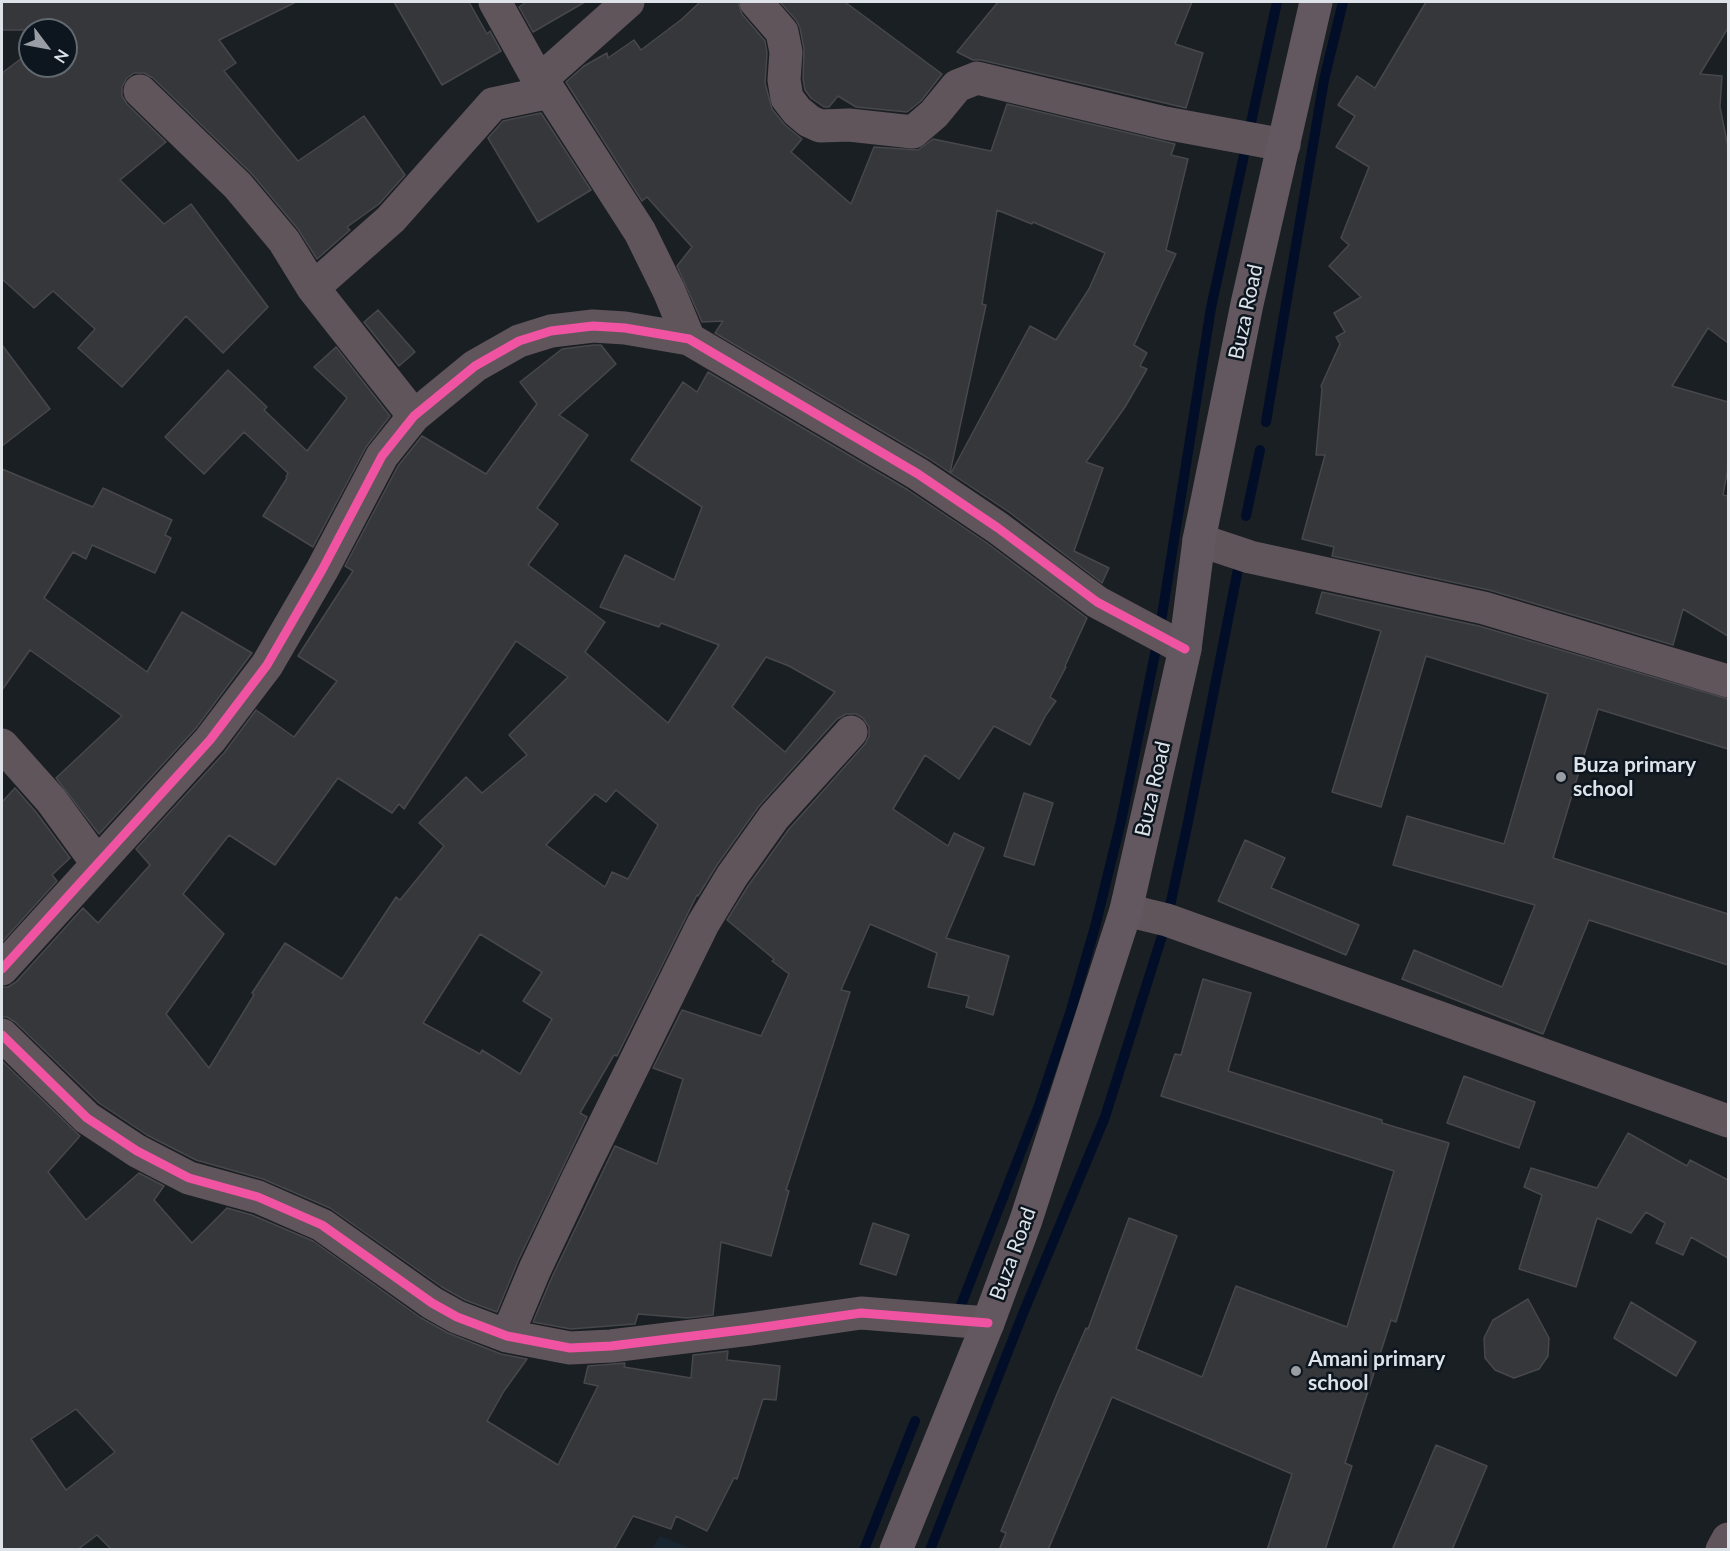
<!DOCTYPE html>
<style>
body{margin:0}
#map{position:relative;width:1730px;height:1551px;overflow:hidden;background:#1a1f24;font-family:Lato,sans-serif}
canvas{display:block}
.frame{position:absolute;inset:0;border:3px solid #dde3e9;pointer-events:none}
.north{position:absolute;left:18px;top:18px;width:60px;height:60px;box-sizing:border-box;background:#0d161f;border:2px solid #606870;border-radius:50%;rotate:122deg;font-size:16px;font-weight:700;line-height:24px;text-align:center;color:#dde3e9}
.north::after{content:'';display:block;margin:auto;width:21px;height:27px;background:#999ea4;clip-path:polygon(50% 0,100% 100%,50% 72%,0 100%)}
</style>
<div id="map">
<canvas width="1730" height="1551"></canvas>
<div class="frame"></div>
<div class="north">N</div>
</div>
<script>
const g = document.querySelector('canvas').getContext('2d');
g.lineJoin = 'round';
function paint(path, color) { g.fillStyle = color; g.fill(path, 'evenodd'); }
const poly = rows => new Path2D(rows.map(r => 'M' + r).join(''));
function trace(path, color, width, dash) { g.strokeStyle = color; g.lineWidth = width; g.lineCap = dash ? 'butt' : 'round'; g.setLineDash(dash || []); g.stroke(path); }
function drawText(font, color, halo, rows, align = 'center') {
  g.font = font + ' Lato,sans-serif'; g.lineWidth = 5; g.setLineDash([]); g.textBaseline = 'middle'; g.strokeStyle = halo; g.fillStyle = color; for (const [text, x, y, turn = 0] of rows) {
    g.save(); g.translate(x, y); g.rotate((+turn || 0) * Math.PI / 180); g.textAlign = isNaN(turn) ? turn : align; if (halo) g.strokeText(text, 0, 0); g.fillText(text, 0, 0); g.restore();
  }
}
paint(poly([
 [660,1536,692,1549,652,1549]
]), '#182632');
trace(poly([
 [1266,422,1324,80,1343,2],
 [1246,516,1260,450],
 [956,1318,1038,1108,1071,1010,1095,927,1121,821,1159,634,1211,308,1277,2],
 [864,1550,915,1421],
 [930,1550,1022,1316,1105,1117,1167,920,1188,822,1239,564]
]), '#020e27', 10);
const building = poly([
 [2,2,296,2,219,40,236,63,224,71,298,161,364,116,405,175,379,204,347,227,350,230,317,259,298,229,252,174,153,78,144,73,134,73,127,78,122,87,122,96,127,104,166,142,120,180,164,224,191,204,268,307,223,353,186,316,122,387,78,348,95,329,53,291,34,308,2,279,2,73,30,52,30,66,66,66,66,30,2,30,2,2],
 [394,2,469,2,487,34,490,31,501,51,442,85,394,2],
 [526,2,585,2,533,32,519,7,526,2],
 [700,2,738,2,742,14,765,41,767,53,765,83,772,109,785,125,802,139,791,152,851,204,874,147,918,150,933,139,991,151,1007,104,1175,144,1171,155,1188,159,1166,250,1176,254,1134,345,1147,353,1140,366,1147,369,1125,407,1086,462,1103,468,1074,551,1109,568,1102,583,1009,512,928,458,715,333,723,321,702,322,677,266,692,247,647,197,642,201,566,82,584,66,607,53,608,58,634,40,641,50,682,19,700,2],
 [997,210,1032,224,1033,222,1105,253,1089,289,1056,340,1030,326,951,473,950,473,986,305,982,304,997,210],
 [780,2,845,2,942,74,921,101,907,112,856,107,838,96,829,107,824,107,811,98,805,90,803,79,804,49,800,28,796,20,780,2],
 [998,2,1192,2,1175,44,1203,53,1186,108,981,60,973,60,957,52,998,2],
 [1426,2,1728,2,1728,28,1700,74,1722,76,1720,107,1728,147,1728,343,1708,328,1672,386,1728,402,1728,468,1723,495,1728,496,1728,636,1683,609,1673,645,1489,590,1332,556,1334,547,1302,539,1325,455,1316,455,1322,389,1321,386,1340,344,1336,337,1345,332,1334,313,1361,297,1329,266,1349,245,1341,238,1369,167,1336,147,1355,116,1338,105,1357,76,1375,88,1426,2],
 [541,113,591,190,538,222,488,138,503,121,541,113],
 [378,310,415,352,399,366,364,322,378,310],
 [2,345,50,409,2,446,2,345],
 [594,345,601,345,616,364,559,415,588,435,537,508,558,524,528,565,605,622,585,652,668,723,719,645,661,623,659,627,600,607,625,555,674,580,702,507,631,460,683,382,697,392,708,372,908,490,987,543,1087,618,1065,666,1066,667,1050,697,1056,701,1046,715,1030,745,994,726,959,779,925,755,893,809,948,846,954,833,984,848,946,938,1009,956,993,1015,966,1007,969,996,928,987,937,953,870,924,841,990,850,992,786,1190,789,1191,771,1256,721,1242,713,1315,687,1318,638,1314,635,1324,571,1329,533,1322,552,1277,615,1146,657,1164,683,1079,653,1068,682,1010,761,1036,789,974,772,961,774,959,727,920,748,886,789,829,865,744,869,736,869,727,863,718,856,714,846,714,837,719,759,806,717,865,698,896,697,895,617,1056,614,1055,580,1113,587,1117,518,1261,497,1312,465,1300,442,1287,330,1208,263,1179,196,1160,147,1135,99,1103,15,1022,7,1017,2,1017,2,987,8,987,16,982,83,908,98,923,150,865,136,849,224,753,256,710,294,737,337,681,298,656,353,571,345,566,398,466,422,436,486,474,537,404,520,382,562,349,594,345],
 [516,641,568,677,509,735,527,755,482,793,466,777,419,823,444,846,400,900,396,897,342,979,285,943,252,993,254,995,209,1068,166,1014,224,934,183,894,229,835,275,865,338,778,392,813,399,804,404,809,516,641],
 [766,657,789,666,835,692,785,752,732,707,766,657],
 [616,790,658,825,628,879,612,872,605,887,546,845,595,794,606,802,616,790],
 [480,934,542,972,523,1001,552,1019,520,1074,482,1050,480,1054,423,1023,480,934],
 [336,347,390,416,366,447,313,547,263,516,287,478,286,477,288,473,244,432,204,474,165,437,228,370,267,407,264,410,307,451,347,398,314,367,336,347],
 [2,469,93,507,103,488,172,520,165,535,171,538,155,573,92,545,86,559,73,552,44,598,147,672,182,612,252,653,196,728,99,834,56,778,122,716,30,650,2,690,2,469],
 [1322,592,1479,626,1728,699,1728,749,1598,709,1553,858,1728,914,1728,965,1589,920,1543,1034,1402,979,1414,950,1502,987,1535,905,1393,865,1407,816,1504,844,1548,694,1426,656,1381,807,1332,792,1381,631,1316,613,1322,592],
 [15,788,36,812,70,858,52,875,57,881,2,942,2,802,15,788],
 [1024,793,1053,803,1034,865,1004,856,1024,793],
 [1245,840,1285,858,1271,888,1359,925,1346,955,1218,901,1245,840],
 [1203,979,1251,993,1228,1071,1382,1120,1382,1123,1449,1143,1396,1322,1391,1320,1345,1463,1352,1466,1325,1550,1267,1550,1292,1474,1112,1397,1048,1550,999,1550,1006,1533,1001,1531,1057,1394,1086,1328,1088,1329,1129,1218,1177,1236,1136,1349,1202,1377,1236,1286,1347,1327,1394,1171,1161,1096,1175,1054,1181,1055,1203,979],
 [2,1061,80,1136,48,1172,86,1220,139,1173,164,1186,154,1200,192,1243,227,1208,252,1215,313,1241,421,1318,448,1333,501,1354,527,1359,504,1391,487,1421,558,1465,598,1386,584,1383,588,1366,625,1363,624,1367,691,1378,693,1355,728,1351,727,1360,780,1366,776,1400,763,1399,737,1479,734,1478,707,1531,676,1516,671,1529,633,1516,614,1550,112,1550,97,1535,77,1550,2,1550,2,1061],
 [76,1409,115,1452,66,1490,31,1439,76,1409],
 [1464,1076,1535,1102,1519,1148,1447,1123,1464,1076],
 [1628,1133,1687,1166,1690,1160,1728,1180,1728,1258,1691,1237,1683,1255,1656,1243,1665,1223,1646,1212,1631,1233,1597,1218,1576,1287,1519,1269,1542,1195,1524,1187,1531,1168,1597,1188,1628,1133],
 [873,1223,909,1235,896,1275,860,1264,873,1223],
 [1528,1299,1549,1338,1548,1356,1539,1369,1514,1378,1495,1370,1485,1358,1484,1338,1493,1320,1528,1299],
 [1631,1302,1696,1342,1676,1376,1614,1338,1631,1302],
 [1436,1445,1487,1466,1452,1550,1392,1550,1436,1445]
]);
paint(building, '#36373b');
trace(building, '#47474c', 1.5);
trace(poly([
 [495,2,539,81,550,92,640,232,669,291,689,339],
 [756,2,782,32,786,52,784,80,787,98,797,111,809,121,820,126,849,125,913,132,934,114,957,86,977,78,1165,123,1284,145],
 [539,81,628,2],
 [140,91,238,186,284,241,313,288,414,416],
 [313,288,391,219,493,104,550,92],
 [1199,540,1250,557,1484,608,1728,681],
 [2,745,51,800,97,863],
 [1126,910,1167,920,1728,1121],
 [2,969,210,740,267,665,322,570,382,456,414,416,475,366,519,341,551,331,593,326,625,328,689,339,918,474,998,528,1097,602,1185,649],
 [2,1035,87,1118,137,1151,189,1178,258,1197,322,1225,432,1303,457,1317,507,1336,570,1348,611,1346,750,1329,861,1313,988,1323],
 [507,1336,535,1269,578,1178,703,924,732,876,774,817,851,732],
 [1722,1550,1728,1539]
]), '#61555c', 33);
trace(poly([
 [896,1550,988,1323,1026,1220,1126,910,1185,649,1199,540,1247,304,1316,2]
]), '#635760', 33);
trace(poly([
 [2,969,210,740,267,665,322,570,382,456,414,416,475,366,519,341,551,331,593,326,625,328,689,339,918,474,998,528,1097,602,1185,649],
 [2,1035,87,1118,137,1151,189,1178,258,1197,322,1225,432,1303,457,1317,507,1336,570,1348,611,1346,750,1329,861,1313,988,1323]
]), '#f153a3', 9);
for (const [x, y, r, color] of [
 [1561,777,6,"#999ea4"],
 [1296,1371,6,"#999ea4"]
]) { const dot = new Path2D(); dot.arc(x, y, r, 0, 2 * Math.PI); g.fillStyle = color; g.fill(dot); trace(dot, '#0d161f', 2); }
drawText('21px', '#dde3e9', '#0d161f', [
 ["Buza Road",1246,312,-78],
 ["Buza Road",1153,789,-77],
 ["Buza Road",1013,1254,-70]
]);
drawText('bold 21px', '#dde3e9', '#0d161f', [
 ["Buza primary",1573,765],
 ["school",1573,789],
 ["Amani primary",1308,1359],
 ["school",1308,1383]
], 'left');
</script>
